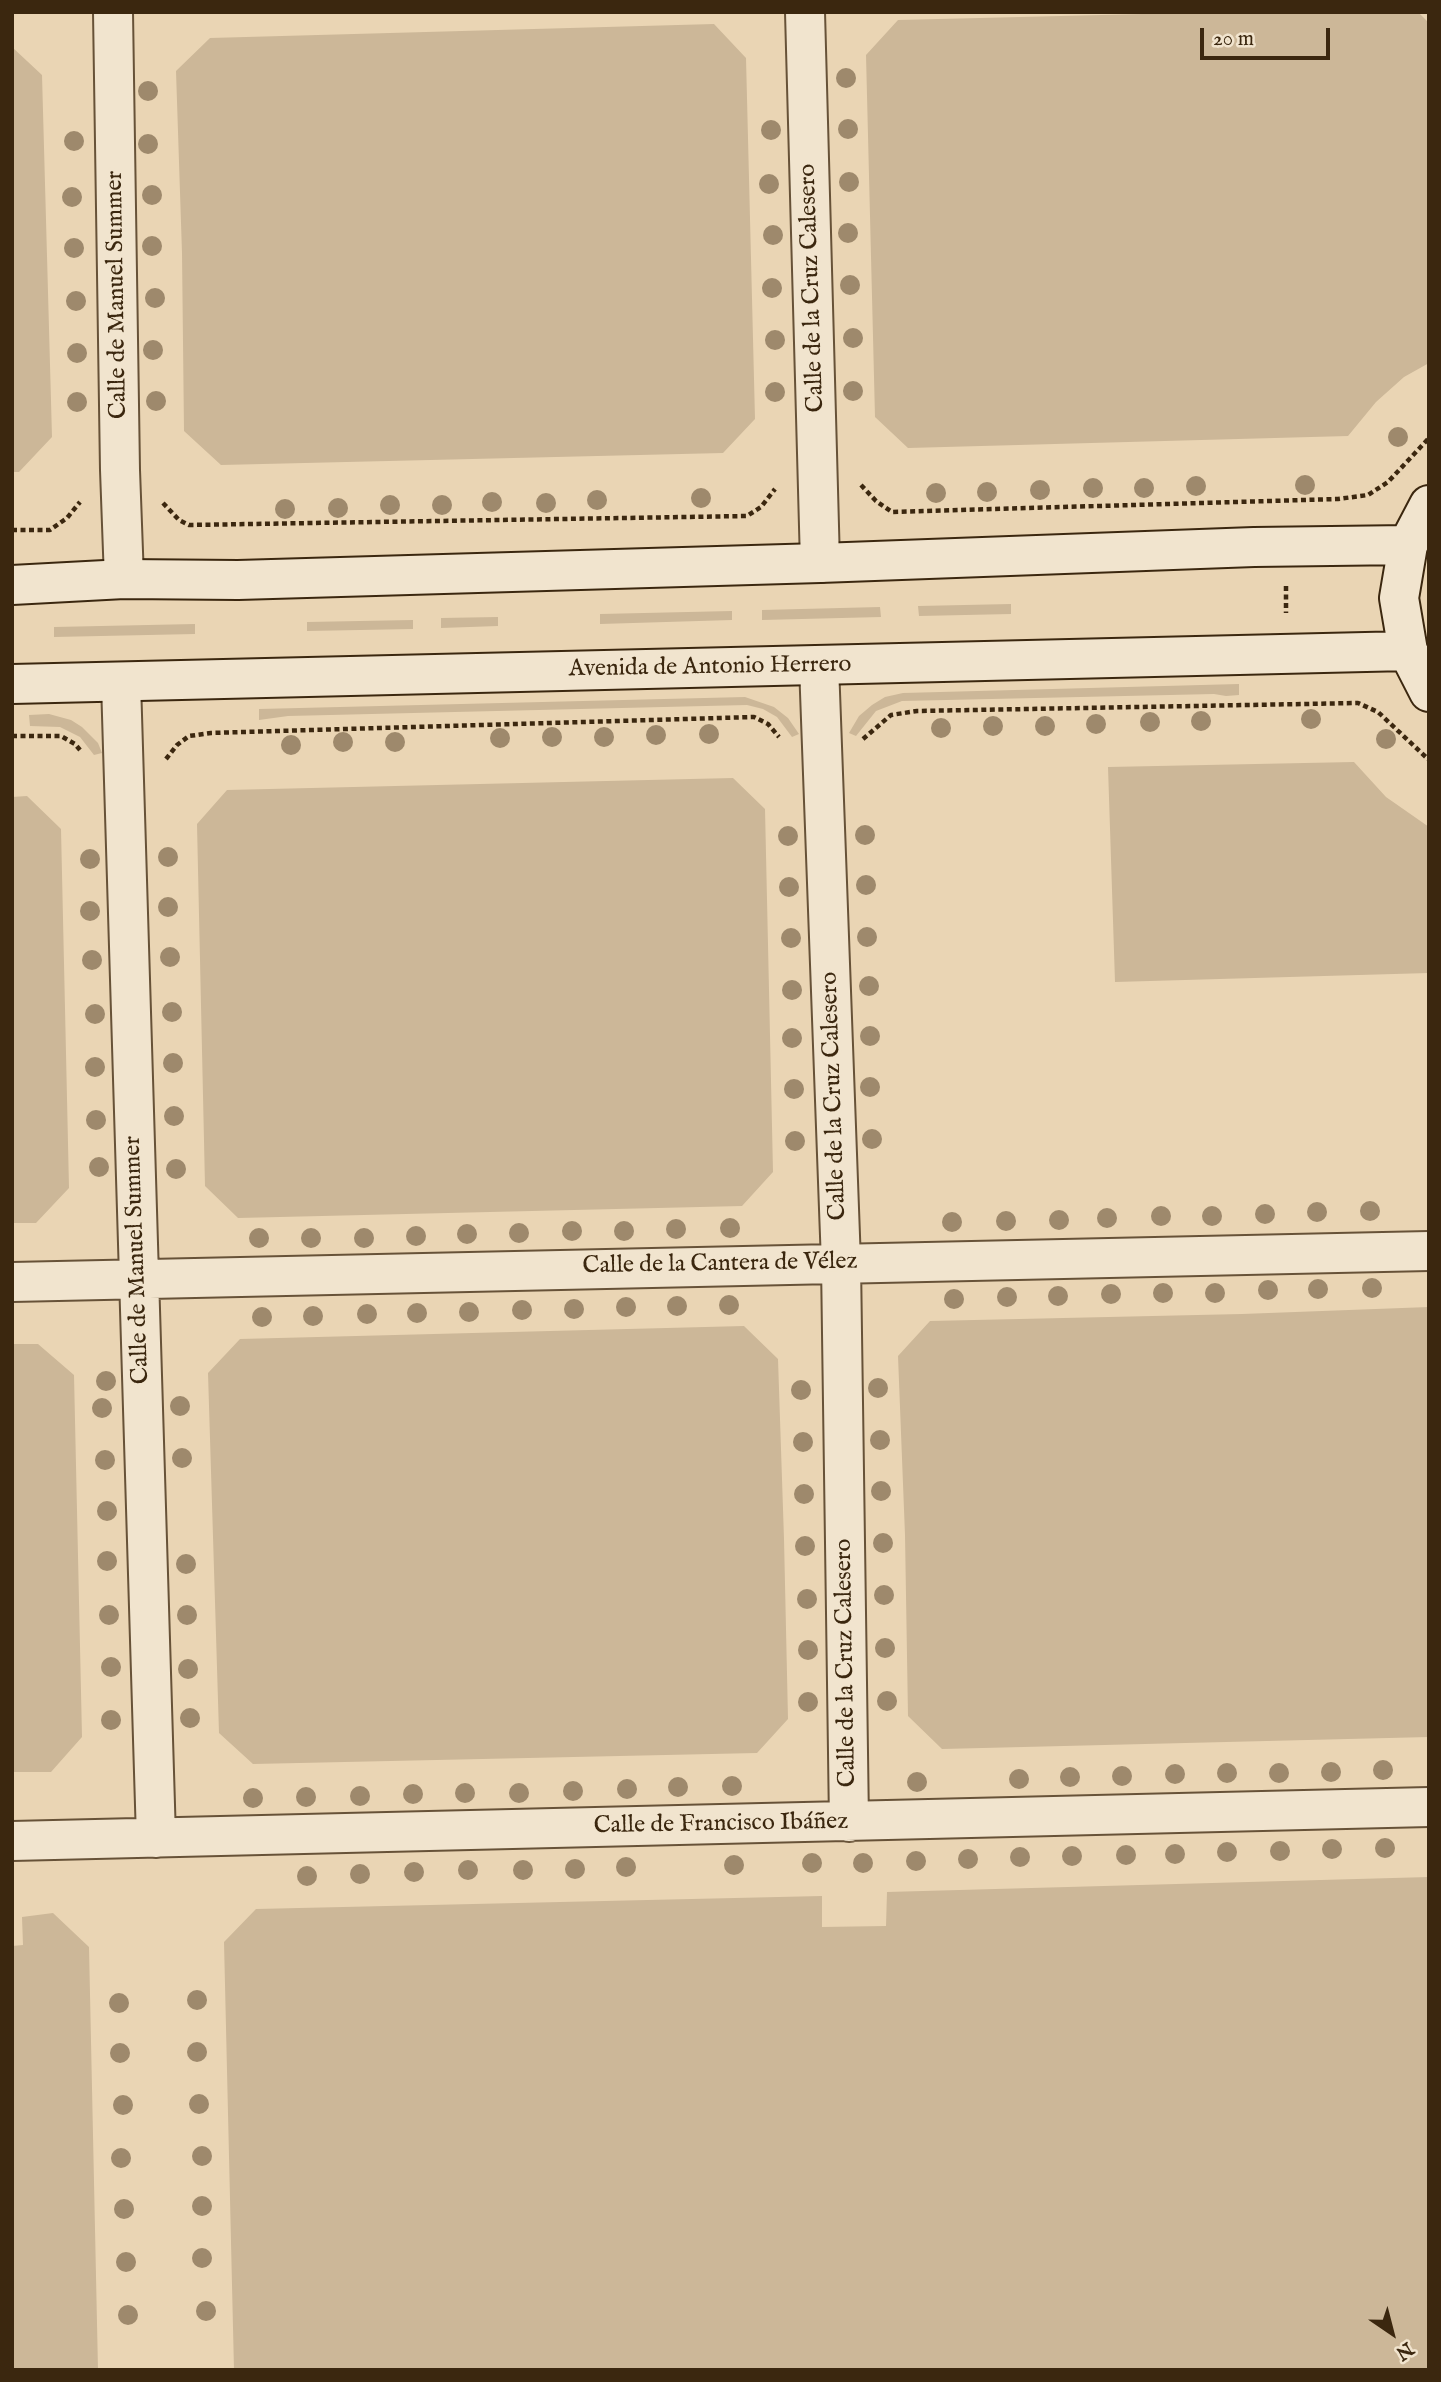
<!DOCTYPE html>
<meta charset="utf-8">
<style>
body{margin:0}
#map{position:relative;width:1441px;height:2382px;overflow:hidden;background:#ead5b4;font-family:"IM FELL English",serif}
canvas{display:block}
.frame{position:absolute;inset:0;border:14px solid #3b270f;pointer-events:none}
.north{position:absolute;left:1357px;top:2298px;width:70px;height:70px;-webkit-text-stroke:5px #f1e4ce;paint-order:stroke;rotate:145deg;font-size:19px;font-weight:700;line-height:28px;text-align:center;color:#3b270f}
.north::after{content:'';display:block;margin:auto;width:24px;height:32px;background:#3b270f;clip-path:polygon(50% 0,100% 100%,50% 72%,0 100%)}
.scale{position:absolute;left:1200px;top:28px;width:130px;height:32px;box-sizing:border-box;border:4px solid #3b270f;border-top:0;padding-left:9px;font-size:21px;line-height:24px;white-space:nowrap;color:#3b270f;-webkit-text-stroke:5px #f1e4ce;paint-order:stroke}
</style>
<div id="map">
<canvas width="1441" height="2382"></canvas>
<div class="frame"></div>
<div class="north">N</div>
<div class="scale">20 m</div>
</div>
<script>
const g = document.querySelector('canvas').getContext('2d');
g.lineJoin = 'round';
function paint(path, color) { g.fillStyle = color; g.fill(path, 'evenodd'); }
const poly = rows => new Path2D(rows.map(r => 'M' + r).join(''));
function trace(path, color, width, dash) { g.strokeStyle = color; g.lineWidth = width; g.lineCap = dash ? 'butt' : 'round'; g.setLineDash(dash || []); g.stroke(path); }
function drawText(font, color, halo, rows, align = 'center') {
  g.font = font + ' "IM FELL English",serif'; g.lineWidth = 7; g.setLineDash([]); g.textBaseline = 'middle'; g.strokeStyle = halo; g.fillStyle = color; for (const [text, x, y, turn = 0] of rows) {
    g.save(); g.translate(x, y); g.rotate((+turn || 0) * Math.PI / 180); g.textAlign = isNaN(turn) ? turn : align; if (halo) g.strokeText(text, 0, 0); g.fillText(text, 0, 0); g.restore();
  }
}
paint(poly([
 [1224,12,1418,12,1429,23,1429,363,1404,377,1376,402,1348,436,908,448,875,417,866,55,898,20],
 [714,24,746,58,755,419,723,453,221,465,184,431,182,253,176,71,210,38],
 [12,47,42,75,52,437,19,472,12,472],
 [1011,604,1011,614,919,616,918,606],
 [880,607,881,617,762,620,762,610],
 [732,611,732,620,600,624,600,614],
 [498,617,498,626,441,628,441,618],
 [413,620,413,629,307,631,307,622],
 [195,624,195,634,54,637,54,627],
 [1239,684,1239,695,1226,696,1214,694,902,701,876,711,856,736,849,733,859,716,872,705,885,697,903,693],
 [745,697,774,707,788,718,799,734,792,737,777,717,763,709,747,705,288,716,259,720,259,709],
 [49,714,71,720,82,727,98,743,102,753,94,755,80,737,60,727,30,726,29,715],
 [1354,762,1386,797,1429,827,1429,973,1115,982,1108,767],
 [733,778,765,809,769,990,773,1172,742,1206,238,1218,205,1186,197,824,227,790],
 [27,796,61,829,69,1188,36,1223,12,1223,12,797],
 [1429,1307,1429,1737,942,1749,908,1716,905,1535,898,1356,930,1321,1242,1314],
 [744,1326,778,1359,784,1539,788,1719,757,1753,253,1764,219,1733,208,1373,240,1339],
 [12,1344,38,1344,74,1375,82,1737,51,1772,12,1772],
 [1429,1877,1429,2370,234,2370,224,1942,256,1909,822,1896,822,1927,886,1926,887,1892],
 [53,1913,89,1947,98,2370,12,2370,12,1946,23,1945,22,1917]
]), '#ccb798');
const street = poly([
 [113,12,120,470,124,579],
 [805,12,820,563],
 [819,665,841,1263,849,1822],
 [121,682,156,1838],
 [12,1282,1429,1251],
 [12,1841,1429,1807]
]);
const secondary = poly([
 [1429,505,1408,545,1399,598,1408,651,1429,692],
 [12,585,124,579,238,580,820,563,1254,547,1408,545],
 [12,684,1408,651]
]);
trace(street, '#675238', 42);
trace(secondary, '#3b270f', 42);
trace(poly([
 [861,485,876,501,892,512,1338,499,1368,495,1388,482,1429,438],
 [163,503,179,520,189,525,747,516,761,507,775,489],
 [12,530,50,530,67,518,80,502],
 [1286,586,1286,613],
 [12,736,61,736,75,744,80,750],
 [863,739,891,715,917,711,1358,703,1378,712,1429,760],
 [166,759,177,745,189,736,211,733,754,717,768,724,779,737]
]), '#3b270f', 4.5, [5, 3.5]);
trace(street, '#f1e4ce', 38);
trace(secondary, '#f1e4ce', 38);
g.fillStyle = '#9e896c';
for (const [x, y] of [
 [846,78],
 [148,91],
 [848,129],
 [771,130],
 [74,141],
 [148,144],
 [849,182],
 [769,184],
 [152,195],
 [72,197],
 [848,233],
 [773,235],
 [152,246],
 [74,248],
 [850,285],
 [772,288],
 [155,298],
 [76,301],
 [853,338],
 [775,340],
 [153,350],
 [77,353],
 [853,391],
 [775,392],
 [156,401],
 [77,402],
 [1398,437],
 [1305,485],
 [1196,486],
 [1093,488],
 [1144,488],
 [1040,490],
 [987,492],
 [936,493],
 [701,498],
 [597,500],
 [492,502],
 [546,503],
 [390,505],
 [442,505],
 [338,508],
 [285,509],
 [1311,719],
 [1201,721],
 [1150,722],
 [1096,724],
 [993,726],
 [1045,726],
 [941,728],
 [709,734],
 [656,735],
 [552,737],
 [604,737],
 [500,738],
 [1386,739],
 [343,742],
 [395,742],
 [291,745],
 [865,835],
 [788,836],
 [168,857],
 [90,859],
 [866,885],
 [789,887],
 [168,907],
 [90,911],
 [867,937],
 [791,938],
 [170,957],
 [92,960],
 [869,986],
 [792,990],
 [172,1012],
 [95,1014],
 [870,1036],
 [792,1038],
 [173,1063],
 [95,1067],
 [870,1087],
 [794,1089],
 [174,1116],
 [96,1120],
 [872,1139],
 [795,1141],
 [99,1167],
 [176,1169],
 [1370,1211],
 [1317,1212],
 [1265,1214],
 [1161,1216],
 [1212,1216],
 [1107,1218],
 [1059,1220],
 [1006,1221],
 [952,1222],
 [730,1228],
 [676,1229],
 [572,1231],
 [624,1231],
 [519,1233],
 [467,1234],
 [416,1236],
 [259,1238],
 [311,1238],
 [364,1238],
 [1372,1288],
 [1318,1289],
 [1268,1290],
 [1163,1293],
 [1215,1293],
 [1111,1294],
 [1058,1296],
 [1007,1297],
 [954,1299],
 [729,1305],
 [677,1306],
 [626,1307],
 [574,1309],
 [522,1310],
 [469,1312],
 [417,1313],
 [367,1314],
 [313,1316],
 [262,1317],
 [106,1381],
 [878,1388],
 [801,1390],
 [180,1406],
 [102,1408],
 [880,1440],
 [803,1442],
 [182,1458],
 [105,1460],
 [881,1491],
 [804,1494],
 [107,1511],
 [883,1543],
 [805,1546],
 [107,1561],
 [186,1564],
 [884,1595],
 [807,1599],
 [109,1615],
 [187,1615],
 [885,1648],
 [808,1650],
 [111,1667],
 [188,1669],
 [887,1701],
 [808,1702],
 [190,1718],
 [111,1720],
 [1383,1770],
 [1331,1772],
 [1227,1773],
 [1279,1773],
 [1175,1774],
 [1122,1776],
 [1070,1777],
 [1019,1779],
 [917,1782],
 [732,1786],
 [678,1787],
 [627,1789],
 [573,1791],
 [465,1793],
 [519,1793],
 [413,1794],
 [360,1796],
 [306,1797],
 [253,1798],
 [1385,1848],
 [1332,1849],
 [1280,1851],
 [1227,1852],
 [1175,1854],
 [1126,1855],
 [1072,1856],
 [1020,1857],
 [968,1859],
 [916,1861],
 [812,1863],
 [863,1863],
 [734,1865],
 [626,1867],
 [575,1869],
 [468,1870],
 [523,1870],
 [414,1872],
 [360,1874],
 [307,1876],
 [197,2000],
 [119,2003],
 [197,2052],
 [120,2053],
 [199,2104],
 [123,2105],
 [202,2156],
 [121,2158],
 [202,2206],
 [124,2209],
 [202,2258],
 [126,2262],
 [206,2311],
 [128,2315]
]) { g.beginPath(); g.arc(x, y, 10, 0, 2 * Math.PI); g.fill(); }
drawText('24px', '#3b270f', '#f1e4ce', [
 ["Calle de la Cruz Calesero",813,288,-92],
 ["Calle de Manuel Summer",118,295,-91],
 ["Avenida de Antonio Herrero",710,668,-1],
 ["Calle de la Cruz Calesero",835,1096,-92],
 ["Calle de Manuel Summer",138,1260,-92],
 ["Calle de la Cantera de Vélez",720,1265,-1],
 ["Calle de la Cruz Calesero",847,1663,-91],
 ["Calle de Francisco Ibáñez",721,1825,-1]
]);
</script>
